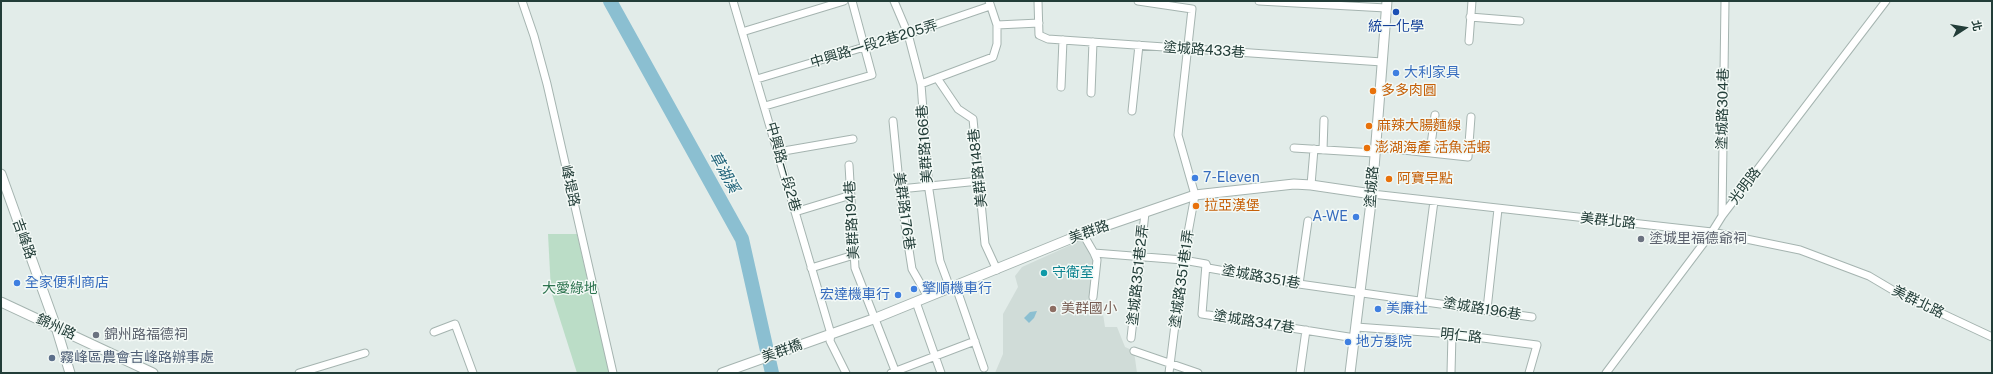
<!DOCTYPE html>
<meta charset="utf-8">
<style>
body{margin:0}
#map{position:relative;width:1993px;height:374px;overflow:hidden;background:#e2ece9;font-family:"Public Sans","Noto Sans TC",sans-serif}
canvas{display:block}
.frame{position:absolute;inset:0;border:2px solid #223d38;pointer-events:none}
.north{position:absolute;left:1945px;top:8px;width:40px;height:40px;-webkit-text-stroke:3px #f3f9f6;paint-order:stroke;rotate:78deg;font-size:11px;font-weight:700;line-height:16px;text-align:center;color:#223d38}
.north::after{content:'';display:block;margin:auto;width:14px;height:18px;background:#223d38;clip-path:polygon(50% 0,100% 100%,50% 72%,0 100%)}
</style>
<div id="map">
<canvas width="1993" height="374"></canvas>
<div class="frame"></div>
<div class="north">北</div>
</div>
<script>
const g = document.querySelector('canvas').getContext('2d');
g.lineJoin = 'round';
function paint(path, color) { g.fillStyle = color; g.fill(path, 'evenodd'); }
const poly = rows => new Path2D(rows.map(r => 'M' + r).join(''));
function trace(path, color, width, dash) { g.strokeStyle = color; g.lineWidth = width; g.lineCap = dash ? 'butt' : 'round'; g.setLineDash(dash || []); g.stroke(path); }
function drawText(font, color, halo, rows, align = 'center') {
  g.font = font + ' "Public Sans","Noto Sans TC",sans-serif'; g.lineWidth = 3; g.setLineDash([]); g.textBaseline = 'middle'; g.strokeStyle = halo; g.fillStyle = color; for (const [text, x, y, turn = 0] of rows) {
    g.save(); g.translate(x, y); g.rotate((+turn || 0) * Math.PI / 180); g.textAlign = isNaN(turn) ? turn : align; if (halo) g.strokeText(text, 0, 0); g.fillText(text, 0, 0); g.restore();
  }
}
paint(poly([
 [1084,239,1093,259,1090,303,1099,304,1103,314,1105,327,1117,327,1125,347,1134,351,1137,373,995,373,1003,354,1003,314,1018,287,1015,276,1022,267]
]), '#d0dcd8');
paint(poly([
 [548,234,577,234,609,373,577,373,551,291]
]), '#bbddc7');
paint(poly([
 [1037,311,1034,318,1029,323,1024,318,1030,312]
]), '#8bbfd1');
trace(poly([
 [610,1,742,239,772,373]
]), '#8bbfd1', 14);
const minor = poly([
 [522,1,534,36,547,84,613,373],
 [733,1,831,334,830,341,846,373],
 [894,1,908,34,921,84,929,190,940,261,950,288],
 [1038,1,1039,35,1048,39,1382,62],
 [1138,1,1192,9,1178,135,1195,195,1183,260,1169,373],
 [1259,1,1386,8],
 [1470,17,1520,21],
 [997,25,1039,23],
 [742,32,844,1],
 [1469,41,1472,1],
 [937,78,958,109,973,119,985,244,997,270],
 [757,79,908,34,990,6],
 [921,84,993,57,997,44,997,25,989,1],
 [1061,87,1063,40],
 [1091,93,1093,42],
 [765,106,872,75,852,1],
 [1132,111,1139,45],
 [893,121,900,192,912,269,928,297],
 [1375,147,1468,157,1471,117],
 [1294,148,1374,153],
 [1323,150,1324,120],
 [778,152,853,139],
 [1430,152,1435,115],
 [849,165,855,268,896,373],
 [1311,185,1314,149],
 [900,189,979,181],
 [1372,194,1712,232,1800,250,1869,276,1896,292,1992,337],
 [795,212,851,195],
 [1722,216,1725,1],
 [1083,234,1094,253,1183,260,1206,264,1208,268,1299,284,1532,317],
 [1206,264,1202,314,1355,338],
 [811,268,854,255],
 [1299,284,1308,221],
 [956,287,984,368],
 [1093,297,1097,260,1094,253],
 [1421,300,1434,201],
 [916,302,941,373],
 [1487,309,1498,209],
 [1356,327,1452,334,1537,345,1529,373],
 [434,332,455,324,473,373],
 [1131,338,1145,213],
 [1134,351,1198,373],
 [299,373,365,353],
 [891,373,975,341],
 [1300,373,1306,330],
 [1451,373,1452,334],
 [1606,373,1712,232,1722,216,1886,1]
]);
const tertiary = poly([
 [1,174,56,327,70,373],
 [1,302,153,373],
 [722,373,876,318,1082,234,1195,195,1294,184,1311,185,1372,194],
 [1350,373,1372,194,1387,1]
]);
trace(minor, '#a5b4b0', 9);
trace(tertiary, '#a5b4b0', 11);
trace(minor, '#fff', 7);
trace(tertiary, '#fff', 9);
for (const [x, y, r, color] of [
 [1396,12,4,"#1a4fb4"],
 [1396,73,4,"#3f7fe0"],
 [1373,91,4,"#e8710a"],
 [1369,126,4,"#e8710a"],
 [1367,148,4,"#e8710a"],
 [1195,178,4,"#3f7fe0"],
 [1389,179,4,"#e8710a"],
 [1196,206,4,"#e8710a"],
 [1356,217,4,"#3f7fe0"],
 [1641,239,4,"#6b7280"],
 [1044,273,4,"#0f9aa8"],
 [17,283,4,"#3f7fe0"],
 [914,289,4,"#3f7fe0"],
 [898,295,4,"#3f7fe0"],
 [1053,309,4,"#8d6e63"],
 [1378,309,4,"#3f7fe0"],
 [96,335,4,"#6b7280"],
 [1348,342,4,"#3f7fe0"],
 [52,358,4,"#5c6f8a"]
]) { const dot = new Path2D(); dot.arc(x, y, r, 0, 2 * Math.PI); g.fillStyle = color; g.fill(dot); trace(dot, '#f3f9f6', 1.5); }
drawText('14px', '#164399', '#f3f9f6', [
 ["統一化學",1396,27]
]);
drawText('14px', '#223d38', '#f3f9f6', [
 ["中興路一段2巷205弄",874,44,-17],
 ["塗城路433巷",1204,50,4],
 ["塗城路304巷",1723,109,-89],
 ["美群路166巷",925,144,-94],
 ["中興路一段2巷",783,167,74],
 ["美群路148巷",978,168,-96],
 ["峰堤路",570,186,77],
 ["光明路",1745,186,-53],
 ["塗城路",1372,187,-86],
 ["美群路176巷",904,211,82],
 ["美群路194巷",852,220,-93],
 ["美群北路",1608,221,6],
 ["美群路",1089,232,-20],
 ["吉峰路",24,239,70],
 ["塗城路351巷2弄",1138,275,-84],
 ["塗城路351巷",1261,277,10],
 ["塗城路351巷1弄",1182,279,-82],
 ["美群北路",1918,302,26],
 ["塗城路196巷",1482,309,9],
 ["塗城路347巷",1254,322,9],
 ["錦州路",56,327,25],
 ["明仁路",1461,336,6],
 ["美群橋",782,351,-20]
]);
drawText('14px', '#366cbe', '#f3f9f6', [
 ["大利家具",1404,73],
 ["7-Eleven",1203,178],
 ["A-WE",1348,217,"right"],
 ["全家便利商店",25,283],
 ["擎順機車行",922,289],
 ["宏達機車行",890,295,"right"],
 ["美廉社",1386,309],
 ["地方髮院",1356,342]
], 'left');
drawText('14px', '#c56008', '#f3f9f6', [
 ["多多肉圓",1381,91],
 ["麻辣大腸麵線",1377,126],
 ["澎湖海產 活魚活蝦",1375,148],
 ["阿寶早點",1397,179],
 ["拉亞漢堡",1204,206]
], 'left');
drawText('14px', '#5b616d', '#f3f9f6', [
 ["塗城里福德爺祠",1649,239],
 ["錦州路福德祠",104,335]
], 'left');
drawText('14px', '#0d838f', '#f3f9f6', [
 ["守衛室",1052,273]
], 'left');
drawText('14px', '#2d744f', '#f3f9f6', [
 ["大愛綠地",570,289]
]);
drawText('14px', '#785e54', '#f3f9f6', [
 ["美群國小",1061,309]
], 'left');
drawText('14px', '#4e5e75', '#f3f9f6', [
 ["霧峰區農會吉峰路辦事處",60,358]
], 'left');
drawText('italic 15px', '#1d6178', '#f3f9f6', [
 ["草湖溪",724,172,61]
]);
</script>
